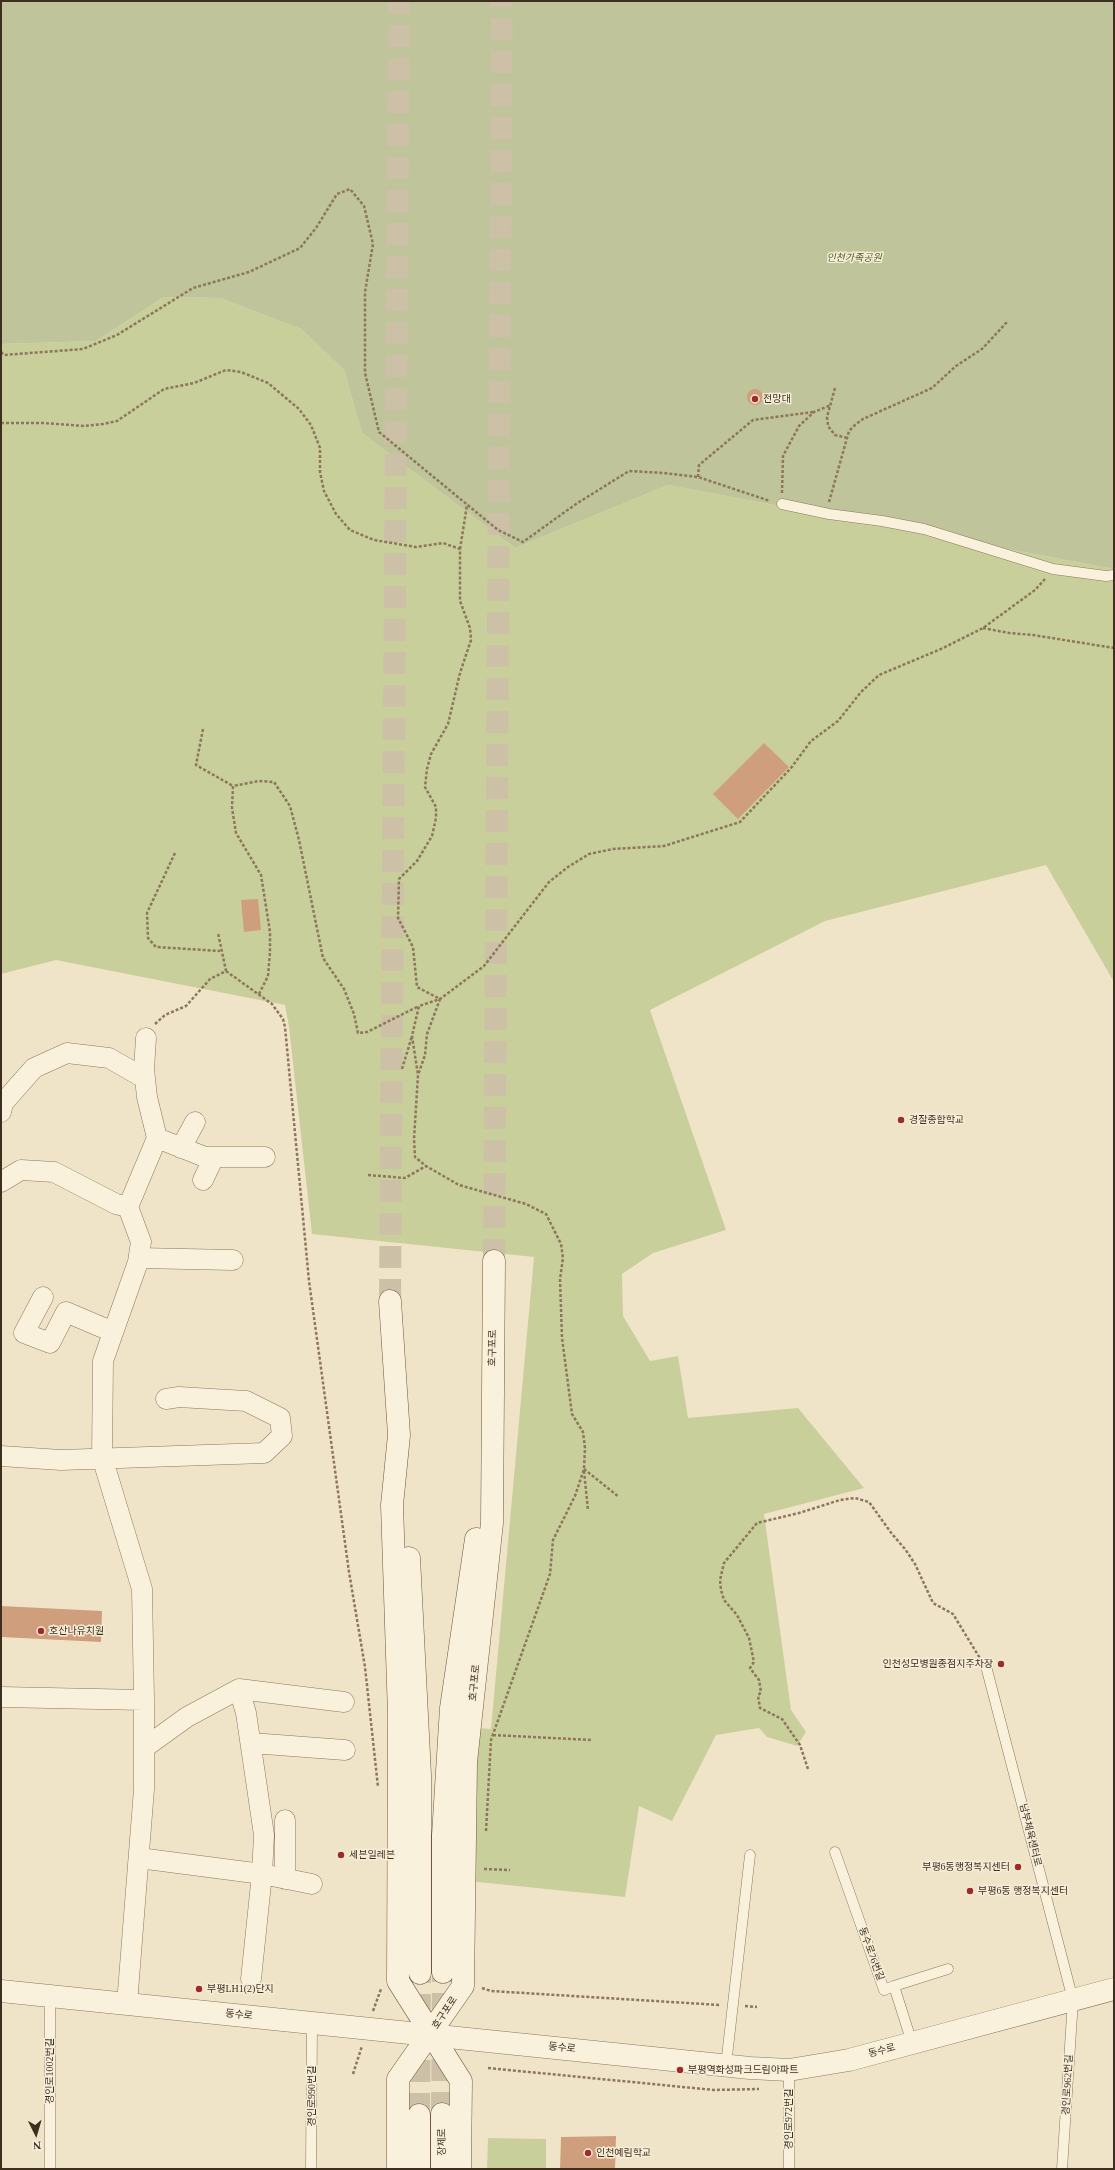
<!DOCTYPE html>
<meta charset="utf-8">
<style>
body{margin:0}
#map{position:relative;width:1115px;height:2170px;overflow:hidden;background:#f0e4c8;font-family:"Times New Roman",serif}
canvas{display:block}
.frame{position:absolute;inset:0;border:2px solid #3d2e20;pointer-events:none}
.north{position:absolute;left:16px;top:2114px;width:40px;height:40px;-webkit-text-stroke:3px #f7eed8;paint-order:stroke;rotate:175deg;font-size:11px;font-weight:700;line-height:16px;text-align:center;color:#3d2e20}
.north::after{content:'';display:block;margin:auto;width:14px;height:18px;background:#3d2e20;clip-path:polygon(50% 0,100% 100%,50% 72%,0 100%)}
</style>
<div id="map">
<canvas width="1115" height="2170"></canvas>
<div class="frame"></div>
<div class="north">N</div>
</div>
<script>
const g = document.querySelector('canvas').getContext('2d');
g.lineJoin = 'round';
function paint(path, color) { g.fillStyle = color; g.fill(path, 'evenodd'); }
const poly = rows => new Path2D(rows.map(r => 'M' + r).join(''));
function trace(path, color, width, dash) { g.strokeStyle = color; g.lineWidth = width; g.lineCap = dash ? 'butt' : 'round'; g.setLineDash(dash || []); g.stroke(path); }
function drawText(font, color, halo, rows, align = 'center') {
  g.font = font + ' "Times New Roman","Noto Sans KR",serif'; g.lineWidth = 3; g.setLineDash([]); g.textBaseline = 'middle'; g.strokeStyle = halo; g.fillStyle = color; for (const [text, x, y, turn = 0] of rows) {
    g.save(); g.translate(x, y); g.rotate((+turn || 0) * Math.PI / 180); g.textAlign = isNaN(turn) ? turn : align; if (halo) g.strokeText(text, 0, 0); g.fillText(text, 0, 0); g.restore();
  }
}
paint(poly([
 [164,297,220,298,301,329,344,370,362,433,515,548,668,485,1114,569,1114,982,1046,865,825,921,650,1010,726,1230,653,1253,622,1274,623,1316,650,1361,678,1356,688,1418,798,1408,864,1488,764,1514,791,1710,806,1732,797,1746,767,1737,759,1728,716,1735,672,1821,639,1806,625,1897,468,1881,476,1728,491,1729,534,1257,312,1234,289,1027,285,1005,56,960,1,974,1,344,96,341],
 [488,2138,546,2139,546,2169,487,2169]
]), '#c9cf9b');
paint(poly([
 [1,1,1114,1,1114,569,668,485,515,548,362,433,344,370,301,329,220,298,164,297,96,341,1,344]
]), '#bfc49a');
paint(poly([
 '747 397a8 8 0 1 1 16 0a8 8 0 1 1-16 0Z',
 [764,743,789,767,738,819,713,794],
 [258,899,261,930,244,932,241,900],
 [1,1606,102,1611,101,1642,1,1637],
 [616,2136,615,2169,560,2169,561,2137]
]), '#cf9f7d');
trace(poly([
 [494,1261,502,1],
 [390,1301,399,1],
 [442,2114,443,1972],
 [419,2115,420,1973]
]), '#ccc0a6', 22, [22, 11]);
const service = poly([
 [782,504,829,514,882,521,924,529,1053,569,1106,576,1114,575],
 [987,1670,1073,2000,1062,2169],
 [835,1852,884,1990,894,1986,912,2043],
 [894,1986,948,1969],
 [50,1996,50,2169],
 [726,2065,750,1855],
 [311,2169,312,2023],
 [789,2169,789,2070]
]);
const minor = poly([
 [146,1038,144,1069,147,1097,157,1138],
 [1,1112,3,1103,34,1068,67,1053,109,1058,144,1078],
 [181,1148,195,1122],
 [203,1180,214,1157],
 [1,1182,21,1170,54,1172,116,1204,128,1207,141,1242,138,1262,103,1361,102,1457,142,1589,144,1700],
 [128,1207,157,1138,205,1157,265,1157],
 [139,1258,233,1260],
 [43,1297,24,1333,50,1343,66,1312,113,1332],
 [1,1456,61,1460,264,1453,282,1436,280,1418,246,1401,179,1397,166,1399],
 [239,1689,344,1702],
 [1,1697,144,1700,144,1789,127,2004],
 [251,1743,345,1750],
 [144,1748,187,1717,239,1689,246,1713,264,1835,262,1874,312,1884],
 [139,1858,262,1874,251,1979],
 [285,1879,285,1820]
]);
const tertiary = poly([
 [1,1991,750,2068,789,2070,849,2060,1114,1989]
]);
const secondary = poly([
 [390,1301,399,1435,392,1505,399,1714,398,1981,461,2081,460,2169],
 [409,1558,420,1775,420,1973],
 [443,1972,443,1835,451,1708,476,1539],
 [442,2114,442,2169],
 [398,2169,398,2079,463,1986,466,1762,492,1523,494,1261],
 [419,2169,419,2115]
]);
trace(service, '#8d765c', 11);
trace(minor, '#8d765c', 21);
trace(tertiary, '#8d765c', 23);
trace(secondary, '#6f573f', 23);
trace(poly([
 [1,352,4,355,83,349,117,335,193,288,249,272,300,248,316,228,337,194,350,189,364,206,373,244,365,292,365,373,379,432,498,530,523,542,576,504,629,471,664,473,698,477,770,501],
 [835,388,827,417,828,426,835,435,847,438],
 [1,423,44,423,84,426,103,424,117,421,164,389,194,383,226,370,241,372,268,383,299,409,311,425,320,448,320,472,324,491,336,514,350,530,374,540,416,547,443,543,460,549,460,601,470,628,471,640,460,673,448,724,431,754,427,769,425,787,436,807,436,818,432,836,417,861,399,879,398,918,413,947,417,987,440,999,427,1034,425,1055,418,1075],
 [698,477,699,465,753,420,813,412],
 [782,493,783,456,799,426,814,412,831,405],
 [829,502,849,431,855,425,863,419,932,388,956,366,982,349,1008,321],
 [460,549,467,505],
 [983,628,1009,633,1033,635,1114,648],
 [203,729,196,765,233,786],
 [175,853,147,913,148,938,156,947,220,951],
 [226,971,272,1004,283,1019,285,1027,309,1281,349,1572,365,1667,378,1787],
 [259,994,268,976,270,952,270,932,261,875,236,833,232,808,233,786,259,781,274,782,290,806,299,840,323,958,344,989,354,1014,358,1033,367,1032,419,1006],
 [155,1024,165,1015,186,1006,210,979,226,971,218,933],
 [402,1069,412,1036],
 [368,1175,405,1178,426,1166],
 [584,1469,619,1497],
 [584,1471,588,1510],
 [493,1735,592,1740],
 [808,1769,800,1745,782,1719,760,1708,758,1696,761,1692,759,1680,750,1668,754,1662,749,1638,737,1615,724,1600,721,1590,720,1580,724,1563,757,1523,799,1513,840,1500,855,1498,869,1502,892,1534,905,1549,915,1564,933,1603,953,1614,981,1660],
 [486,1831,491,1740,550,1574,553,1540,575,1496,584,1469,585,1448,583,1432,572,1414,562,1338,560,1279,563,1258,561,1244,546,1214,526,1204,459,1185,426,1166,415,1157,414,1139,418,1075,412,1036,419,1006,440,999,484,966,549,882,568,867,589,854,613,849,664,846,740,822,791,768,811,741,838,721,861,692,879,675,941,649,983,628,1035,590,1045,579],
 [484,1869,510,1870],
 [482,1988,491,1991,720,2005],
 [745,2006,757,2007],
 [373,2011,381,1989],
 [488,2068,714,2090,759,2089],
 [353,2074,362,2046]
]), '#8d765c', 2.5, [3, 2]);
trace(service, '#faf1dc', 10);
trace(minor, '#faf1dc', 20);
trace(tertiary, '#faf1dc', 22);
trace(secondary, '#faf1dc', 22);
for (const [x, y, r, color] of [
 [755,399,4,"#9e2a2b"],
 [901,1120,4,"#9e2a2b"],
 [41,1631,4,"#9e2a2b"],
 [1001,1664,4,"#9e2a2b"],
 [341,1855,4,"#9e2a2b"],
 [1018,1867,4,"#9e2a2b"],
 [970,1891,4,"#9e2a2b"],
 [199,1989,4,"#9e2a2b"],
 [680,2070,4,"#9e2a2b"],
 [588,2153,4,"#9e2a2b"]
]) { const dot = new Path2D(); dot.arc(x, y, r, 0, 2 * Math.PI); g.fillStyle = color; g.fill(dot); trace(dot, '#f7eed8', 1.5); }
drawText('italic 10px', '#4d5a26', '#f7eed8', [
 ["인천가족공원",854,258]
]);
drawText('10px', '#3d2e20', '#f7eed8', [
 ["전망대",763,399],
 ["경잘종합학교",909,1120],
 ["호산나유치원",49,1631],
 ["인천성모병원종점지주차장",993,1664,"right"],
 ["세븐일레븐",349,1855],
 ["부평6동행정복지센터",1010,1867,"right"],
 ["부평6동 행정복지센터",978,1891],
 ["부평LH1(2)단지",207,1989],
 ["부평역화성파크드림아파트",688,2070],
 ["인천예림학교",596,2153]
], 'left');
drawText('10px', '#3d2e20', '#f7eed8', [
 ["호구포로",493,1348,-89],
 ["호구포로",475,1683,-84],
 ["남부체육센터로",1030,1835,76],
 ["동수로76번길",871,1954,70],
 ["호구포로",445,2013,-56],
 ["동수로",239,2015,6],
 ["동수로",562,2048,6],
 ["동수로",882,2051,-15],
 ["경인로1002번길",50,2071,-90],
 ["경인로962번길",1068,2085,-87],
 ["경인로990번길",312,2096,-90],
 ["경인로972번길",789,2119,-90],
 ["장제로",442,2142,-90]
]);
</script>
